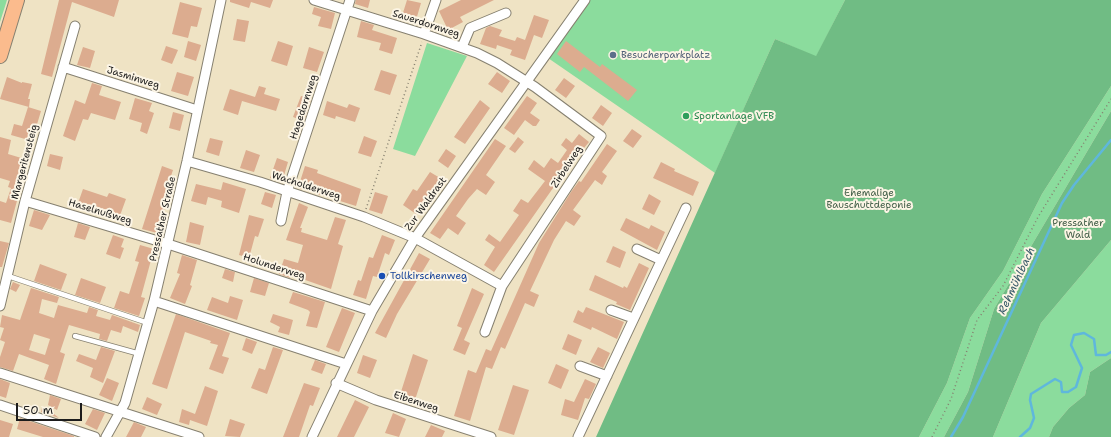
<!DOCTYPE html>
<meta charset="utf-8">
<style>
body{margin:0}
#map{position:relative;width:1111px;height:437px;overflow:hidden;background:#efe3c4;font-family:"Shantell Sans",sans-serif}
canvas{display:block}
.scale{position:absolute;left:16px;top:403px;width:66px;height:18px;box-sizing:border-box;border:2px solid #1c1c1c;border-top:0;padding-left:5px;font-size:12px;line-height:14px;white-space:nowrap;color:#1c1c1c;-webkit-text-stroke:3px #fcf5e5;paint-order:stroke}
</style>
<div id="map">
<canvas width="1111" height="437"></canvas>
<div class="scale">50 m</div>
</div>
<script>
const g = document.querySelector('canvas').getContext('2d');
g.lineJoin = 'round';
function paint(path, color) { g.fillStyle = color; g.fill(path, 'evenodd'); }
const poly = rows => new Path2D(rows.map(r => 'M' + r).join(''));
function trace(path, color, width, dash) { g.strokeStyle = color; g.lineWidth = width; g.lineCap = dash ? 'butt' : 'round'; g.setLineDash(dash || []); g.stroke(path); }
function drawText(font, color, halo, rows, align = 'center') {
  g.font = font + ' "Shantell Sans",sans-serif'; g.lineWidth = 4; g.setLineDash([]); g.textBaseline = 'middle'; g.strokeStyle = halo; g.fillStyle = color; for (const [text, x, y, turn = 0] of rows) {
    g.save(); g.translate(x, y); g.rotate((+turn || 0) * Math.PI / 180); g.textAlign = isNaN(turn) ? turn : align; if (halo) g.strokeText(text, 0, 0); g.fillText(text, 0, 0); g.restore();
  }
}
paint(poly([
 [0,0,7,0,0,22],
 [588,0,845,0,816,57,775,39,715,173,548,58],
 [427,43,467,56,415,156,393,149],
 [1111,86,1111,111,994,309,968,392,944,437,919,437,947,383,970,318,1003,271,1042,194],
 [1111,240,1111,358,1090,372,1085,395,1069,408,1053,427,1049,437,993,437,1041,323]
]), '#8bdc9d');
paint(poly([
 [845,0,1111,0,1111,86,1042,194,1003,271,970,318,947,383,919,437,596,437,775,39,816,56],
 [1111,111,1111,240,1041,323,993,437,944,437,968,392,994,309],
 [1111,358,1111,437,1049,437,1053,427,1069,408,1085,395,1090,372]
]), '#70bc84');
trace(poly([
 [951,437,963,417,1062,203,1074,185,1111,140],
 [1020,437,1030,428,1034,418,1030,400,1031,394,1055,379,1061,382,1062,392,1068,392,1076,387,1082,368,1071,345,1074,335,1084,333,1094,339,1096,355,1106,355,1111,352]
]), '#5fb7dc', 2.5);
paint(poly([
 [59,0,119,0,114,17,72,2,52,77,41,74],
 [230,0,273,0,270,8,251,2,249,8,230,2],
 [356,0,370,0,368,8,355,4],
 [407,0,421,3,416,20,402,16],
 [461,0,494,0,460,17,463,22,448,30,439,11],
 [180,2,202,8,197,27,191,26,188,38,172,34],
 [314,7,335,13,331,29,318,26,321,17,312,14],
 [534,15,549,20,542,38,534,35,525,60,510,55,512,50,497,45,496,49,480,44,486,28,490,26,502,30,499,36,515,41,517,37,525,40],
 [237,19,249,21,245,42,233,40],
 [361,21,374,25,372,30,397,38,392,54,379,50,381,43,357,37],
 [188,41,201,45,196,61,184,57],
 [278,41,293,46,287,66,271,61],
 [566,41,600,67,602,64,637,90,628,101,584,67,580,72,557,54],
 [166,46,178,50,172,64,161,60],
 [83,47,95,51,90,68,77,65],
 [309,47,324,52,317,72,303,68],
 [381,70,397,75,390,95,374,90],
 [177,72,194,77,188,96,171,91],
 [497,72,510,81,502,93,488,84],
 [7,77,22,83,22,82,32,84,28,99,30,99,29,107,0,99],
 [564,78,575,86,566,98,555,90],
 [92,83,102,86,99,95,121,102,115,120,91,113,88,120,83,119,75,141,63,136,75,100,85,104],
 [259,86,266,88,264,94,280,99,276,111,242,101,238,115,223,110,230,89,255,97],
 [301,96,311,99,304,121,293,117],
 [527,96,537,103,530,113,540,120,536,126,533,126,525,120,514,135,504,128],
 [135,98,152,103,149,111,154,113,147,134,140,131,142,123,129,119],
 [480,100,490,108,465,144,454,137],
 [327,101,347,108,349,104,360,108,355,122,336,116,335,119,323,115],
 [601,105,612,113,603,126,592,118],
 [28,107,41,111,32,141,11,135,14,124,22,126],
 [173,112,184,115,180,131,169,128],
 [632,129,642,136,633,148,623,141],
 [579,134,589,142,565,171,494,272,484,265,495,247,485,240,489,234,500,242,519,215,513,211,521,199,528,203,545,181,528,169,534,160,544,168,551,158,558,163,567,150,561,145,566,138,572,143],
 [364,136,377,141,371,157,358,153],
 [0,137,11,140,8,154,28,160,11,223,0,220,0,201,6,203,11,188,8,187,10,181,0,178],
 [518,137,524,142,515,153,509,149],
 [210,138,223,141,219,156,206,152],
 [495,139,506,146,486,175,495,182,486,195,477,189,468,199,456,216,466,223,458,235,448,228,440,239,430,233],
 [607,144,617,151,602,172,607,176,602,185,595,180,573,210,581,216,574,226,566,221,554,240,530,291,539,295,534,307,525,303,505,349,501,347,492,369,486,367,470,421,454,416,468,370,476,373,486,349,491,351,539,243,571,192,579,181,581,182],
 [446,149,456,156,448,168,438,161],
 [246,150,260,155,254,172,240,168],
 [50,154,63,157,60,170,47,166],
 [277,158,288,162,282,182,270,178],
 [661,162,675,169,674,171,699,182,693,196,653,178],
 [162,166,173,170,161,206,165,207,157,233,142,229],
 [305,166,318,170,317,173,361,189,356,206,298,188],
 [430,172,440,178,416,214,403,205,413,189,417,191],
 [223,182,246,189,239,213,221,207,222,201,208,197,206,205,191,201,196,184,221,190],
 [83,189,107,197,109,193,126,199,118,221,77,206],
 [265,192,276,195,272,208,261,204],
 [375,192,388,196,382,214,369,210],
 [649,194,661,201,654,215,642,209],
 [299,203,308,207,300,228,302,228,301,232,327,240,335,217,346,220,338,244,343,246,331,289,291,275,290,278,279,274,284,259,298,263,303,245,286,240],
 [34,210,50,215,42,230,29,226],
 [249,215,264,219,258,237,255,236,249,258,239,255],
 [626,218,649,229,651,225,665,232,657,250,620,230],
 [190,222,204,226,200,245,186,242],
 [78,223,90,227,85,240,74,237],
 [113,235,124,239,121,247,124,248,120,259,106,254],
 [382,235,395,240,389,255,385,253,377,277,373,276,366,299,353,295,358,280,361,281,369,257,373,258],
 [0,241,9,243,2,267,0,267],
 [140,245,154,249,141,297,145,298,139,316,114,308,120,291,129,294,139,262,135,261],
 [613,246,626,252,620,268,606,262],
 [419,253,430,259,397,314,386,338,375,333],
 [182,255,197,260,190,285,192,286,185,304,170,298,180,274,177,273],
 [639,263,649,268,630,310,616,304,617,302,589,290,595,275,623,288,624,286,627,288],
 [40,264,67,274,61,290,34,281],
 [225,269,235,272,233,282,222,278],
 [81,278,106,287,100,303,75,295],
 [254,278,269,283,265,296,250,292],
 [13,282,20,285,16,292,10,289],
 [31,288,59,297,57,303,42,299,39,313,54,318,58,305,87,313,89,307,98,310,96,316,110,320,112,315,140,325,138,332,123,326,121,333,111,330,107,341,99,339,100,334,69,325,60,352,65,354,56,384,44,379,49,365,19,354,13,371,0,367,0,357,5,342,0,340,4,328,0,327,2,315,20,320],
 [34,334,50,339,45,355,29,350],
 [472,288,484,294,464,340,470,343,465,355,453,350,462,328,457,326],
 [293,292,325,302,317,328,306,326,310,312,308,310,289,303],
 [230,296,243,300,237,320,207,310,212,297,228,303],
 [586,307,624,322,617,339,592,327,591,330,573,322,578,310,583,313],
 [342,308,355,313,339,352,326,347],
 [176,314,230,333,222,356,229,358,223,374,209,369,218,345,210,343,211,341,185,332,167,389,152,384],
 [273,314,293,320,289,335,278,332,280,327,270,322],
 [568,334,582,340,576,355,562,349],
 [246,338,257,342,252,354,242,350],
 [101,347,115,351,103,383,90,377,93,368,76,361,79,354,96,360],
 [273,347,283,350,267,394,251,388,259,368,265,370],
 [598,347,610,353,603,368,590,362],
 [413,354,428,360,414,403,399,398],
 [363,355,377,360,370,378,357,373],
 [315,360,326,364,322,374,311,370],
 [556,364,569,370,561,389,548,383],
 [107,378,119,383,112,401,99,395],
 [0,379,10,383,6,398,0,396],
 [585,379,596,384,589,399,585,398,578,420,561,415,565,399,574,402],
 [304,383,320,388,313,406,310,405,299,437,283,437],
 [513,385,529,390,514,435,498,430],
 [205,386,218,391,207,426,190,420,189,425,179,422,182,409,195,414],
 [50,395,61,399,57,410,48,405],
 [147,397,162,404,157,415,142,409],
 [355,400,369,407,354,437,337,437],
 [42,408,49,410,59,418,41,412],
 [93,409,105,413,97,430,85,424],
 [393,413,406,419,399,437,385,433],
 [20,418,74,436,74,437,43,437,17,429],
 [230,419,245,424,240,437,225,436],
 [0,420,13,424,9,437,0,437],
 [134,422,146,427,141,437,126,437],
 [431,425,445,431,442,437,425,437]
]), '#dcac8f');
const service = poly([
 [8,276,148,323],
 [75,336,140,354]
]);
const minor = poly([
 [424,34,436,0],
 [462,47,470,28,506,13],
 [63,67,197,110],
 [187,161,260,182,364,217,415,238,502,286,601,136,535,87,497,63,477,53,424,34,314,0],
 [25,201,168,244,372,311],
 [281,221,287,192,350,0],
 [637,249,661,260],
 [154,301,346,364],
 [0,306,25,201,75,26],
 [611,310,633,318],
 [485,332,502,286],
 [580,366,607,376],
 [0,373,199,437],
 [336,383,376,400,491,437],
 [0,405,95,437],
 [106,437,125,403,154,301,187,161,221,0],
 [312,437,372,311,415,238,585,0],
 [578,437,686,208]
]);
const primary = poly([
 [0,56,17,0]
]);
trace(service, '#868070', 6);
trace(minor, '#868070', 11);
trace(primary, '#868070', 16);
trace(poly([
 [366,209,422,42],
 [932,437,951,399,977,320,1003,286,1038,217,1111,99]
]), '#868070', 1.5, [1, 3]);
trace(service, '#fff', 4.5);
trace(minor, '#fff', 9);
trace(primary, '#fbbb8d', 14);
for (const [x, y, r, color] of [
 [613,55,4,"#5c6f8a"],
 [686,116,4,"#2e9e5b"],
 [382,276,4,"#1a4fb4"]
]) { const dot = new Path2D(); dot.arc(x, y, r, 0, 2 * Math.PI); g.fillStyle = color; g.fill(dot); trace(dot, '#fcf5e5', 1.5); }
drawText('10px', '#1c1c1c', '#fcf5e5', [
 ["Sauerdornweg",426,24,18],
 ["Jasminweg",133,78,17],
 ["Hagedornweg",304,107,-72],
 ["Margeritensteig",25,162,-75],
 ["Zirbelweg",567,167,-57],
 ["Wacholderweg",306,186,18],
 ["Zur Waldrast",426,204,-54],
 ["Haselnußweg",100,212,17],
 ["Pressather Straße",163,219,-77],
 ["Holunderweg",274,267,18],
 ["Eibenweg",416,402,18]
]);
drawText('10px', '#4e5e75', '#fcf5e5', [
 ["Besucherparkplatz",621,55]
], 'left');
drawText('10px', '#27864d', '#fcf5e5', [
 ["Sportanlage VFB",694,116]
], 'left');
drawText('10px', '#435f49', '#fcf5e5', [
 ["Ehemalige",869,193],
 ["Bauschuttdeponie",869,205],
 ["Pressather",1078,223],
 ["Wald",1078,235]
]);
drawText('10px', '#164399', '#fcf5e5', [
 ["Tollkirschenweg",390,276]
], 'left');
drawText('italic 11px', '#375a69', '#fcf5e5', [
 ["Rehmühlbach",1017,281,-65]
]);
</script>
